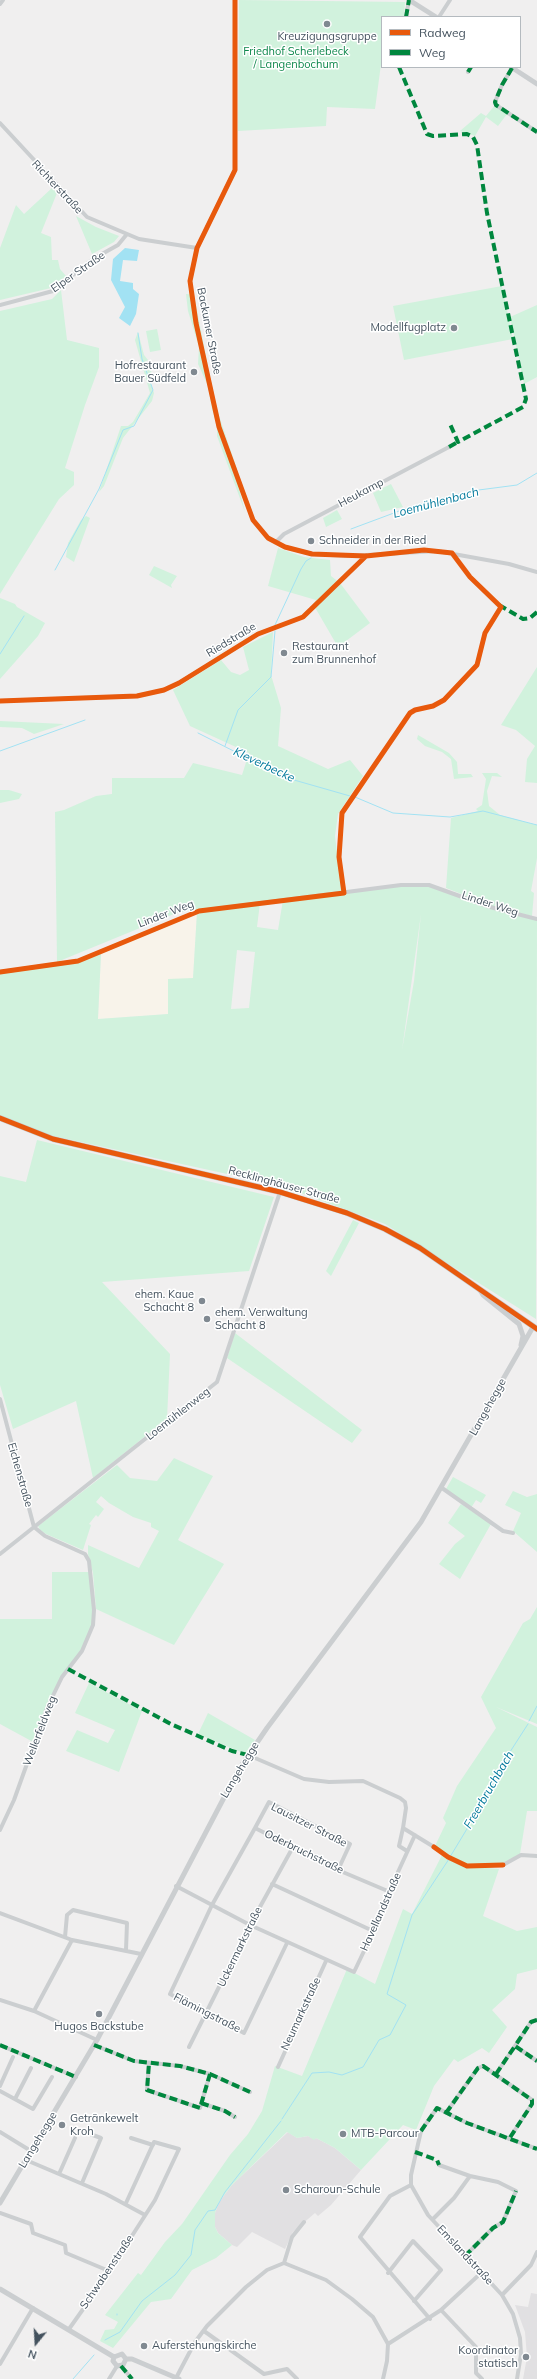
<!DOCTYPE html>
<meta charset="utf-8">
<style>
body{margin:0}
#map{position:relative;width:537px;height:2379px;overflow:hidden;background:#f0efef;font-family:Mulish,sans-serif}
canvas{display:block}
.legend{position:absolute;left:381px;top:16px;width:140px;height:52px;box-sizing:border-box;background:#fff;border:1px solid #b4babf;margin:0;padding:5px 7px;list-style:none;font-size:12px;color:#44525e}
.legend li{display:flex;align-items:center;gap:8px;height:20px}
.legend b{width:20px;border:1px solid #b4babf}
.north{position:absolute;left:16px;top:2323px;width:40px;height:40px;-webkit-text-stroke:3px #fff;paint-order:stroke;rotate:198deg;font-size:11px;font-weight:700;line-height:16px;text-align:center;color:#44525e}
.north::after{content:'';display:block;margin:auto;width:14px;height:18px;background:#44525e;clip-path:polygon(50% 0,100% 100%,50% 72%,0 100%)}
</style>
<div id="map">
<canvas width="537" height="2379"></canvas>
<ul class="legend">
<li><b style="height:5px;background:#e8590c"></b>Radweg</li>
<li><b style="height:5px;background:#00873e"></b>Weg</li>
</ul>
<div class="north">N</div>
</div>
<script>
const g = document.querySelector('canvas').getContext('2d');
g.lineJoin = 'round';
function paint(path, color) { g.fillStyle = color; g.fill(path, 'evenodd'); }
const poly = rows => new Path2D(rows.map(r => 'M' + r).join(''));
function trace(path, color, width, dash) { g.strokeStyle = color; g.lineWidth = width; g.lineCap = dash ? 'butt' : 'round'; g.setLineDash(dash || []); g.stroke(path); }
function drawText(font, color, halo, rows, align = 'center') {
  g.font = font + ' Mulish,sans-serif'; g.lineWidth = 3; g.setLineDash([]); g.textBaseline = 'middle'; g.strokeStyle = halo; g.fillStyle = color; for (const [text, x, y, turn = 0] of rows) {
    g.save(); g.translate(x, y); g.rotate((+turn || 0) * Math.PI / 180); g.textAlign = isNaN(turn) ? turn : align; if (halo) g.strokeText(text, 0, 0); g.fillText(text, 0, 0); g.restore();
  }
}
paint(poly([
 [197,913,193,978,169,1014,98,1019,101,954]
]), '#f8f3ea');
paint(poly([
 [288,2132,297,2138,308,2136,314,2139,316,2138,335,2148,361,2170,331,2205,318,2216,315,2213,293,2232,285,2249,252,2232,237,2247,232,2245,218,2233,215,2227,215,2213,219,2202,232,2185],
 [531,2293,537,2294,537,2379,523,2379,527,2357,525,2332,515,2305,528,2307]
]), '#e1e0e2');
paint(poly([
 [239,0,405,2,404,17,382,17,382,57,375,109,327,107,326,126,238,131],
 [495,105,507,114,498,126,486,117,475,136,460,131,481,113,486,116],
 [52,188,57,193,41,233,51,237,52,260,58,260,60,269,66,276,51,288,0,300,0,248,16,205,24,214],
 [76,216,96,227,119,236,114,242,92,254],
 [502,286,513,339,404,360,393,306],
 [61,290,67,340,99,348,99,367,85,405,65,468,74,472,74,485,59,499,0,594,0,311,52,299],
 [186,294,194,295,216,407,238,472,236,477,245,512,217,436,217,425,212,409,208,386,198,364,199,347,188,311],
 [537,305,537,377,524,384,510,317],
 [157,329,161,350,150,352,146,331],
 [138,332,144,355,148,360,145,362,147,369,152,372,148,375,154,393,152,401,123,438,104,486,99,492,121,426,128,426,133,422,150,393,135,340],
 [391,484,403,507,381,512,373,493],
 [337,510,342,519,326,527,323,518],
 [86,516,90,518,74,562,66,557,68,543,81,520],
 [278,548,304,557,330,560,331,576,340,583,370,623,338,647,313,604,316,600,268,586],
 [154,566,177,576,171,585,172,588,149,575],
 [0,598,15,604,17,607,45,623,38,636,0,679],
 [273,632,271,675,281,708,278,746,328,769,350,760,363,776,338,814,335,836,342,892,425,884,490,907,537,919,536,1319,385,1224,282,1186,40,1133,0,1116,0,973,79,962,101,954,98,1019,168,1014,168,979,193,978,197,912,231,906,179,912,57,962,55,812,64,810,96,796,112,794,112,778,184,778,193,763,242,775,249,753,190,726,173,690,221,660,231,672,240,675,249,670,243,647],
 [283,900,278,930,257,927,260,903],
 [421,914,414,981,402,1050],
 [237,950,255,952,249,1008,231,1009],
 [537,667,537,783,525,782,527,759,535,746,516,730,501,725],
 [0,721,64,724,34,734,22,728,0,727],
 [418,735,449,753,457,762,458,774,471,774,473,777,454,779,451,759,442,752,425,746,417,739],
 [482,773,497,773,502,777,492,776,487,791,489,806,500,815,537,825,537,858,531,891,534,893,532,916,497,908,446,888,451,818,478,811,476,809,482,805,486,779],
 [0,790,9,790,22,794,19,799,0,803],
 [37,1140,274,1197,249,1271,102,1282,170,1354,167,1419,93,1478,76,1401,13,1429,0,1385,0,1176,26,1182],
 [353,1220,359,1223,331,1276,326,1271],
 [235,1333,362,1430,352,1443,227,1358],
 [174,1458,213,1476,178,1540,224,1564,174,1645,96,1609,93,1573,88,1554,88,1545,139,1568,159,1531,151,1527,151,1523,133,1517,109,1503,101,1496,96,1502,104,1509,98,1517,96,1515,89,1524,91,1525,83,1550,46,1534,40,1530,38,1526,117,1465,130,1478,157,1481],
 [453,1477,486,1495,481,1503,476,1500,471,1508,446,1489],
 [513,1491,527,1497,537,1494,537,1552,513,1531,521,1513,505,1505],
 [461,1504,491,1524,460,1579,439,1564,455,1544,465,1536,448,1523],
 [52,1572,89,1572,91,1574,93,1625,82,1651,62,1677,35,1743,0,1724,0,1619,52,1619],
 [537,1607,537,1724,496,1707,537,1727,537,1811,527,1811,520,1854,501,1864,466,1864,450,1857,435,1846,446,1823,443,1818,457,1786,496,1728,481,1697,523,1623,530,1619],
 [89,1683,142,1711,119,1772,66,1751,77,1730,108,1743,115,1730,75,1713],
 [208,1713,255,1740,246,1752,243,1753,198,1734],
 [442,1855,467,1866,499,1869,483,1916,517,1931,537,1927,537,1969,517,1974,515,1989,492,2010,507,2027,489,2053,482,2048,458,2062,454,2059,434,2086,416,2130,403,2125,361,2170,335,2148,316,2138,314,2140,308,2136,297,2138,287,2132,232,2185,219,2202,215,2213,215,2227,218,2233,232,2245,216,2258,192,2270,171,2299,151,2302,113,2348,100,2341,105,2330,114,2329,118,2322,105,2315,138,2273,141,2275,165,2242,182,2224,230,2155,248,2134,262,2111,275,2066,302,2076,347,1969,375,1984,403,1909,412,1914]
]), '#d1f2dd');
paint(poly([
 [125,248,139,250,137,261,123,260,120,281,133,283,133,289,139,294,136,314,130,326,119,318,125,307,111,280,113,259]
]), '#a2e2f3');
trace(poly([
 [351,529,410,507,444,498,471,491,517,485,537,473],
 [55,570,99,489,123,430,134,426,153,390,142,359,138,333],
 [275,625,301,569,306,561,311,558],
 [0,654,24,616],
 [198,733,287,778,350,796],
 [225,746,238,710,271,677,275,631],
 [0,751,85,720],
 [355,797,393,813,450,817,483,811,537,825],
 [529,1721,537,1706],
 [450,1857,488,1794,508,1755,528,1724],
 [282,2119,312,2073,329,2072,342,2075,363,2067,379,2040,390,2035,406,2005,387,1994,412,1915,449,1859],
 [117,2315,117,2314],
 [105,2340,120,2332,142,2301,175,2275,191,2255,195,2230,208,2211,215,2210,225,2192,281,2121],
 [73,2379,94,2355]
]), '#a2e2f3', 1);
trace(poly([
 [235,0,235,170,197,248,190,281,196,323,219,427,253,520,268,538,285,547,312,554,349,556,437,551,509,564,537,572],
 [0,4,3,0],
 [406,17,409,0],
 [439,17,450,0],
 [512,68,502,85,495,102,496,105,537,132],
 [468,72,471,67],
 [0,123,87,217,139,239,197,248],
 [0,305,53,291,93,259,118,245,127,234],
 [276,542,284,534,449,447],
 [0,701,137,696,164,690,179,683,258,634,303,617,366,556],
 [344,893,339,857,342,813,410,713,415,710,433,706,444,700,477,665,485,633,501,607],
 [0,972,78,961,199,911,401,885,429,885,490,907,537,919],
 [0,1399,34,1527,45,1536,85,1554,89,1561,94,1610,93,1625,82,1651,62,1677,47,1708,14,1800,0,1830],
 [442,1488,503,1531,513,1533],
 [0,1554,217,1382,280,1192],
 [248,1755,304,1779,329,1782,363,1781,400,1798,405,1802,406,1808,403,1828,434,1847],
 [255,1828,269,1802,350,1844,338,1870],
 [403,1828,399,1846,407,1851],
 [503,1865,521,1855,537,1856],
 [272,1884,373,1931],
 [176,1886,250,1925,354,1972,387,1903,398,1872,415,1835],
 [0,1913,72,1940,141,1954],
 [65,1937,67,1915,73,1910,127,1923,126,1950],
 [287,1943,244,2033,170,1994,212,1905,255,1828,338,1870,390,1892],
 [0,2000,34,2011,97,2040],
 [34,2011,72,1940],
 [537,2020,531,2022,515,2046,537,2061],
 [0,2045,76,2077],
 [94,2045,134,2061,180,2066,210,2074,200,2108,147,2090,149,2063],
 [189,2047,250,1925,293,1847],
 [278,2067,326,1961],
 [210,2074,250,2092],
 [496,2074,515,2046],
 [0,2086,13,2057],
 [0,2091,33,2109,52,2077],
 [15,2099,31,2068],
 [201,2103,225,2111,235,2117],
 [446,2113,478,2068,483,2066,532,2100,532,2104,509,2139],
 [0,2132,31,2151],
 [131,2138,153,2145],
 [26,2160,106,2194,145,2215],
 [439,2165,470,2176,498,2182,516,2191,503,2222,493,2228,465,2256],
 [59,2174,75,2138],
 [82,2183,101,2138,90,2134],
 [411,2185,390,2196,360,2237,430,2319],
 [0,2213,31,2224,33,2233,65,2245,66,2253,109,2271],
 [433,2219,454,2198,470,2176],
 [284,2263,292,2237,304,2222],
 [388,2273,413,2241,441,2270,414,2301],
 [502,2295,531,2265,537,2252],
 [441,2310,476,2347,476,2373,482,2379],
 [69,2329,103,2281,155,2200,179,2149,154,2142,126,2203],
 [204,2331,264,2374,287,2369,297,2379],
 [388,2344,441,2310,481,2273],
 [0,2364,33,2308],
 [121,2366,132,2379],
 [176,2378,195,2342,207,2326,246,2287,267,2270,284,2263,326,2280,352,2299,373,2317,388,2344,387,2361,383,2379],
 [109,2379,117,2366],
 [517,2379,521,2354,520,2338,513,2314,502,2295,428,2215,411,2185,411,2175,421,2131,437,2108,467,2123,537,2149]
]), '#cbced0', 4);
trace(poly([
 [409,0,436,17],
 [511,67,537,84],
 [480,1290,483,1295,519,1324,523,1336,521,1345],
 [0,2203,97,2040,239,1769,267,1728,421,1522,533,1327],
 [0,2289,114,2357],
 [114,2357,113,2361,117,2366,123,2365,126,2359],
 [114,2357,122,2354,126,2359],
 [126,2359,132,2359,179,2379]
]), '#cbced0', 5);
trace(poly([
 [0,1118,53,1139,280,1192,347,1213,385,1229,420,1248,537,1329]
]), '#c6cace', 6);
trace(poly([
 [406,17,409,0],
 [399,67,427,134,433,136,467,134,473,137,477,145,487,213,526,399,523,407,458,442,450,424],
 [512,68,502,85,495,102,496,105,537,132],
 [468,72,471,67],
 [449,447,458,442],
 [499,605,523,619,530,618,537,612],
 [68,1669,171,1724,232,1751,248,1755],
 [537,2020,531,2022,515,2046,537,2061],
 [0,2045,76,2077],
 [94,2045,134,2061,180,2066,210,2074,200,2108,147,2090,149,2063],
 [210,2074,250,2092],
 [496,2074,515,2046],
 [201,2103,225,2111,235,2117],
 [446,2113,478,2068,483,2066,532,2100,532,2104,509,2139],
 [421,2131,437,2108,467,2123,537,2149],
 [415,2152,437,2160,439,2165],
 [465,2256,493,2228,503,2222,516,2191],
 [121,2366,132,2379]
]), '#00873e', 4, [8, 4]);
trace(poly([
 [0,701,137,696,164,690,179,683,258,634,303,617,366,556],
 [0,972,78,961,199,911,344,893,339,857,342,813,410,713,415,710,433,706,444,700,477,665,485,633,501,607,470,577,452,553,424,550,366,556,312,554,285,547,268,538,253,520,219,427,196,323,190,281,197,248,235,170,235,0],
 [0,1118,53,1139,280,1192,347,1213,385,1229,420,1248,537,1329],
 [434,1847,448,1857,467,1866,503,1865]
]), '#e8590c', 5);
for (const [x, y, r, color] of [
 [327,24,4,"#808991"],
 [454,328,4,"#808991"],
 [194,372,4,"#808991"],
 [311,541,4,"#808991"],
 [284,653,4,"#808991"],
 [202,1301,4,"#808991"],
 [207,1319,4,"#808991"],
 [99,2014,4,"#808991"],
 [62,2125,4,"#808991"],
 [343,2134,4,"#808991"],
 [286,2190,4,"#808991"],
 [144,2346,4,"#808991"],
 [526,2357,4,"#808991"]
]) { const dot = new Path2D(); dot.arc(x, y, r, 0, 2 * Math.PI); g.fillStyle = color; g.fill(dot); trace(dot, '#fff', 1.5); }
drawText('11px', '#44525e', '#fff', [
 ["Kreuzigungsgruppe",327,37,"center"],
 ["Modellfugplatz",446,328,"right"],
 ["Hofrestaurant",186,366,"right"],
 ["Bauer Südfeld",186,379,"right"],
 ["Schneider in der Ried",319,541],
 ["Restaurant",292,647],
 ["zum Brunnenhof",292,660],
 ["ehem. Kaue",194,1295,"right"],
 ["Schacht 8",194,1308,"right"],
 ["ehem. Verwaltung",215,1313],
 ["Schacht 8",215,1326],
 ["Hugos Backstube",99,2027,"center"],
 ["Getränkewelt",70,2119],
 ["Kroh",70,2132],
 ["MTB-Parcour",351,2134],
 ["Scharoun-Schule",294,2190],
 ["Auferstehungskirche",152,2346],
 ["Koordinator",518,2351,"right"],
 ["statisch",518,2364,"right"]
], 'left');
drawText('11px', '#0d874b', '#fff', [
 ["Friedhof Scherlebeck",296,52],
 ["/ Langenbochum",296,65]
]);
drawText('11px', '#44525e', '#fff', [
 ["Richterstraße",57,187,47],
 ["Elper Straße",78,272,-35],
 ["Backumer Straße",209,331,79],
 ["Heukamp",361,493,-28],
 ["Riedstraße",231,640,-31],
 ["Linder Weg",490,904,18],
 ["Linder Weg",166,914,-21],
 ["Recklinghäuser Straße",284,1185,15],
 ["Langehegge",488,1407,-61],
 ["Loemühlenweg",178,1414,-38],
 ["Eichenstraße",20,1475,74],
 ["Wellerfeldweg",40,1731,-69],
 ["Langehegge",240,1770,-59],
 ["Lausitzer Straße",309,1825,27],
 ["Oderbruchstraße",304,1852,26],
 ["Havellandstraße",381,1912,-66],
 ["Uckermarkstraße",240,1947,-64],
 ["Flämingstraße",207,2013,27],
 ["Neumarkstraße",301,2014,-65],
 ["Langehegge",38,2140,-59],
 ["Emslandstraße",465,2255,47],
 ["Schwabenstraße",107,2272,-56]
]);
drawText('italic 12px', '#037a9c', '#fff', [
 ["Loemühlenbach",436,503,-15],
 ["Kleverbecke",264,765,25],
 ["Freerbruchbach",489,1790,-60]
]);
</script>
